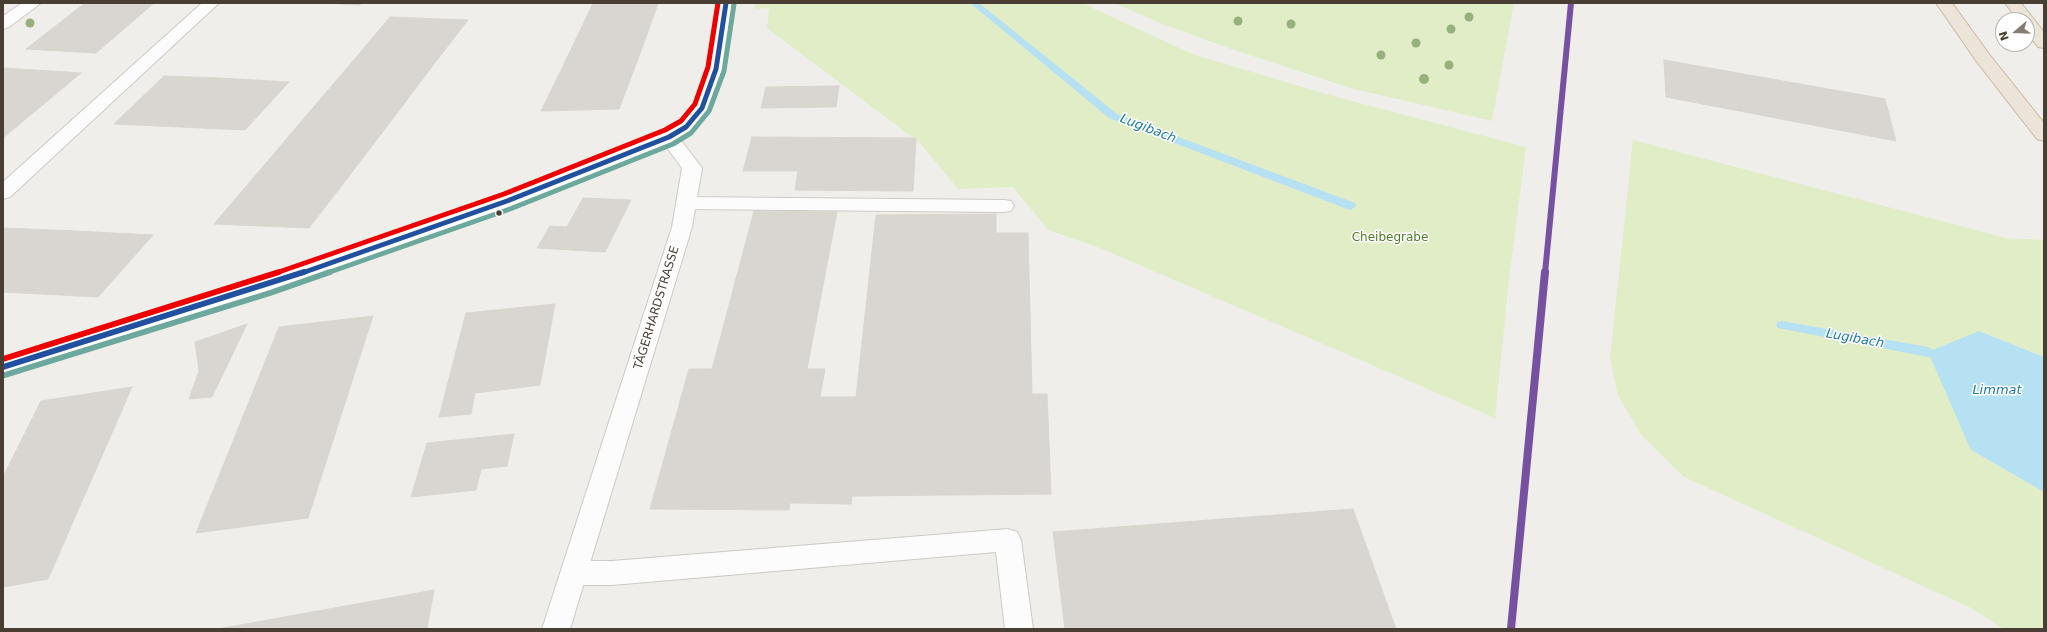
<!DOCTYPE html>
<meta charset="utf-8">
<style>
body{margin:0}
#map{position:relative;width:2047px;height:632px;overflow:hidden;background:#f0eeea;font-family:"DejaVu Sans",sans-serif}
canvas{display:block}
.frame{position:absolute;inset:0;border:4px solid #483e34;pointer-events:none}
.north{position:absolute;left:1995px;top:12px;width:40px;height:40px;box-sizing:border-box;background:#fff;border:1px solid #b6b2ae;border-radius:50%;rotate:251deg;font-size:11px;font-weight:700;line-height:16px;text-align:center;color:#483e34}
.north::after{content:'';display:block;margin:auto;width:14px;height:18px;background:#837c74;clip-path:polygon(50% 0,100% 100%,50% 72%,0 100%)}
</style>
<div id="map">
<canvas width="2047" height="632"></canvas>
<div class="frame"></div>
<div class="north">N</div>
</div>
<script>
const g = document.querySelector('canvas').getContext('2d');
g.lineJoin = 'round';
function paint(path, color) { g.fillStyle = color; g.fill(path, 'evenodd'); }
const poly = rows => new Path2D(rows.map(r => 'M' + r).join(''));
function trace(path, color, width, dash) { g.strokeStyle = color; g.lineWidth = width; g.lineCap = dash ? 'butt' : 'round'; g.setLineDash(dash || []); g.stroke(path); }
function drawText(font, color, halo, rows, align = 'center') {
  g.font = font + ' "DejaVu Sans",sans-serif'; g.lineWidth = 3; g.setLineDash([]); g.textBaseline = 'middle'; g.strokeStyle = halo; g.fillStyle = color; for (const [text, x, y, turn = 0] of rows) {
    g.save(); g.translate(x, y); g.rotate((+turn || 0) * Math.PI / 180); g.textAlign = isNaN(turn) ? turn : align; if (halo) g.strokeText(text, 0, 0); g.fillText(text, 0, 0); g.restore();
  }
}
paint(poly([
 [755,3,1082,3,1192,54,1333,96,1526,147,1509,280,1495,418,1100,248,1048,230,1013,187,958,189,920,143,767,28,769,8,755,9],
 [1114,3,1514,3,1492,121,1350,88,1231,49,1160,23],
 [1633,140,2006,238,2044,240,2044,357,1979,331,1971,450,2044,492,2044,629,2004,629,1971,608,1684,477,1642,436,1618,396,1610,358]
]), '#e1edc7');
paint(poly([
 [1979,331,2044,357,2044,492,1971,450,1928,352]
]), '#b6e1f2');
paint(poly([
 [970,3,979,3,1117,114,1355,203,1356,206,1351,210,1347,209,1109,118,970,3],
 [1782,321,1928,347,1932,349,1934,352,1932,355,1928,357,1778,328,1776,325,1778,322,1782,321]
]), '#b6e1f2');
const building = poly([
 [85,3,154,3,96,53,26,49,85,3],
 [323,3,361,3,360,5,323,3],
 [593,3,658,3,654,15,588,14,593,3],
 [588,14,654,15,638,59,566,60,588,14],
 [390,17,468,20,434,64,353,61,390,17],
 [638,59,619,109,541,111,566,60,638,59],
 [1664,60,1885,99,1896,141,1666,97,1664,60],
 [353,61,434,64,397,113,311,110,353,61],
 [3,69,3,68,81,73,3,138,3,69],
 [164,76,220,78,289,82,245,130,114,124,164,76],
 [839,86,836,107,761,108,766,87,839,86],
 [311,110,397,113,356,167,266,163,311,110],
 [752,137,916,138,913,191,795,190,798,171,743,171,752,137],
 [266,163,356,167,309,228,214,224,266,163],
 [583,198,631,200,605,252,537,248,550,226,567,227,583,198],
 [754,211,837,212,807,369,825,369,820,397,864,397,851,504,790,503,789,510,650,509,689,369,712,369,754,211],
 [996,214,996,233,1028,233,1032,394,1047,394,1051,494,852,496,864,397,856,397,876,215,996,214],
 [3,228,76,231,153,235,98,297,3,292,3,228],
 [555,304,540,385,475,393,471,414,439,417,466,313,555,304],
 [373,316,308,518,196,533,279,327,373,316],
 [247,324,212,397,189,399,199,371,195,342,247,324],
 [132,387,48,579,3,587,3,477,41,401,132,387],
 [514,434,507,466,481,469,476,490,411,497,427,443,514,434],
 [1353,509,1396,629,1065,629,1053,532,1353,509],
 [434,590,427,629,218,629,434,590]
]);
paint(building, '#d9d5d0');
trace(building, '#d9d5cf', 1);
const lane = poly([
 [686,197,1004,200,1011,201,1014,206,1011,211,1004,212,686,209,679,208,676,203,679,198,686,197],
 [1008,529,1017,532,1021,540,1033,629,1005,629,996,552,612,585,574,585,565,581,561,573,565,565,574,561,612,561,1008,529]
]);
const street = poly([
 [22,3,41,3,9,27,3,29,3,16,22,3],
 [202,3,219,3,10,197,3,199,3,182,202,3],
 [718,3,734,3,725,69,711,108,693,131,680,139,702,168,692,227,570,629,542,629,672,227,682,168,665,145,514,206,275,290,3,376,3,358,259,280,500,196,662,133,679,123,693,107,707,69,718,3]
]);
const highway = poly([
 [1936,3,1952,3,1989,54,2044,123,2044,141,2037,139,1977,62,1936,3],
 [2005,3,2021,3,2044,32,2044,48,2038,47,2027,33,2027,20,2018,20,2005,3]
]);
trace(lane, '#cdcac6', 2);
trace(street, '#cdcac6', 2);
trace(highway, '#cbb8a2', 2);
paint(lane, '#fdfcfc');
paint(street, '#fdfcfc');
paint(highway, '#ece4d9');
trace(poly([
 [302,273,507,201,669,137,686,127,702,108,716,69,726,3]
]), '#20509f', 5);
trace(poly([
 [3,367,304,272]
]), '#20509f', 6);
trace(poly([
 [327,273,510,209,673,144,691,133,709,111,724,71,734,4]
]), '#6ca89c', 5);
trace(poly([
 [5,375,270,293,330,272]
]), '#6ca89c', 6);
trace(poly([
 [276,273,504,194,665,130,681,121,695,104,708,67,718,3]
]), '#e00', 5);
trace(poly([
 [3,359,279,272]
]), '#e00', 6);
trace(poly([
 [1545,273,1571,3]
]), '#7751a1', 6);
trace(poly([
 [1511,629,1545,272]
]), '#7751a1', 8);
g.fillStyle = '#97b17d';
for (const [x, y, r] of [
 [1469,17,4.5],
 [1238,21,4.5],
 [30,23,4.5],
 [1291,24,4.5],
 [1451,29,4.5],
 [1416,43,4.5],
 [1381,55,4.5],
 [1449,65,4.5],
 [1424,79,5]
]) { g.beginPath(); g.arc(x, y, r, 0, 2 * Math.PI); g.fill(); }
for (const [x, y, r, color] of [
 [499,213,3.5,"#483e34"]
]) { const dot = new Path2D(); dot.arc(x, y, r, 0, 2 * Math.PI); g.fillStyle = color; g.fill(dot); trace(dot, '#fff', 1.5); }
drawText('12px', '#4f7f23', '#fff', [
 ["Cheibegrabe",1390,238]
]);
drawText('12px', '#483e34', '#fff', [
 ["TÄGERHARDSTRASSE",657,308,-73]
]);
drawText('italic 13px', '#217aa3', '#fff', [
 ["Lugibach",1148,129,21],
 ["Lugibach",1855,339,10],
 ["Limmat",1997,391]
]);
</script>
